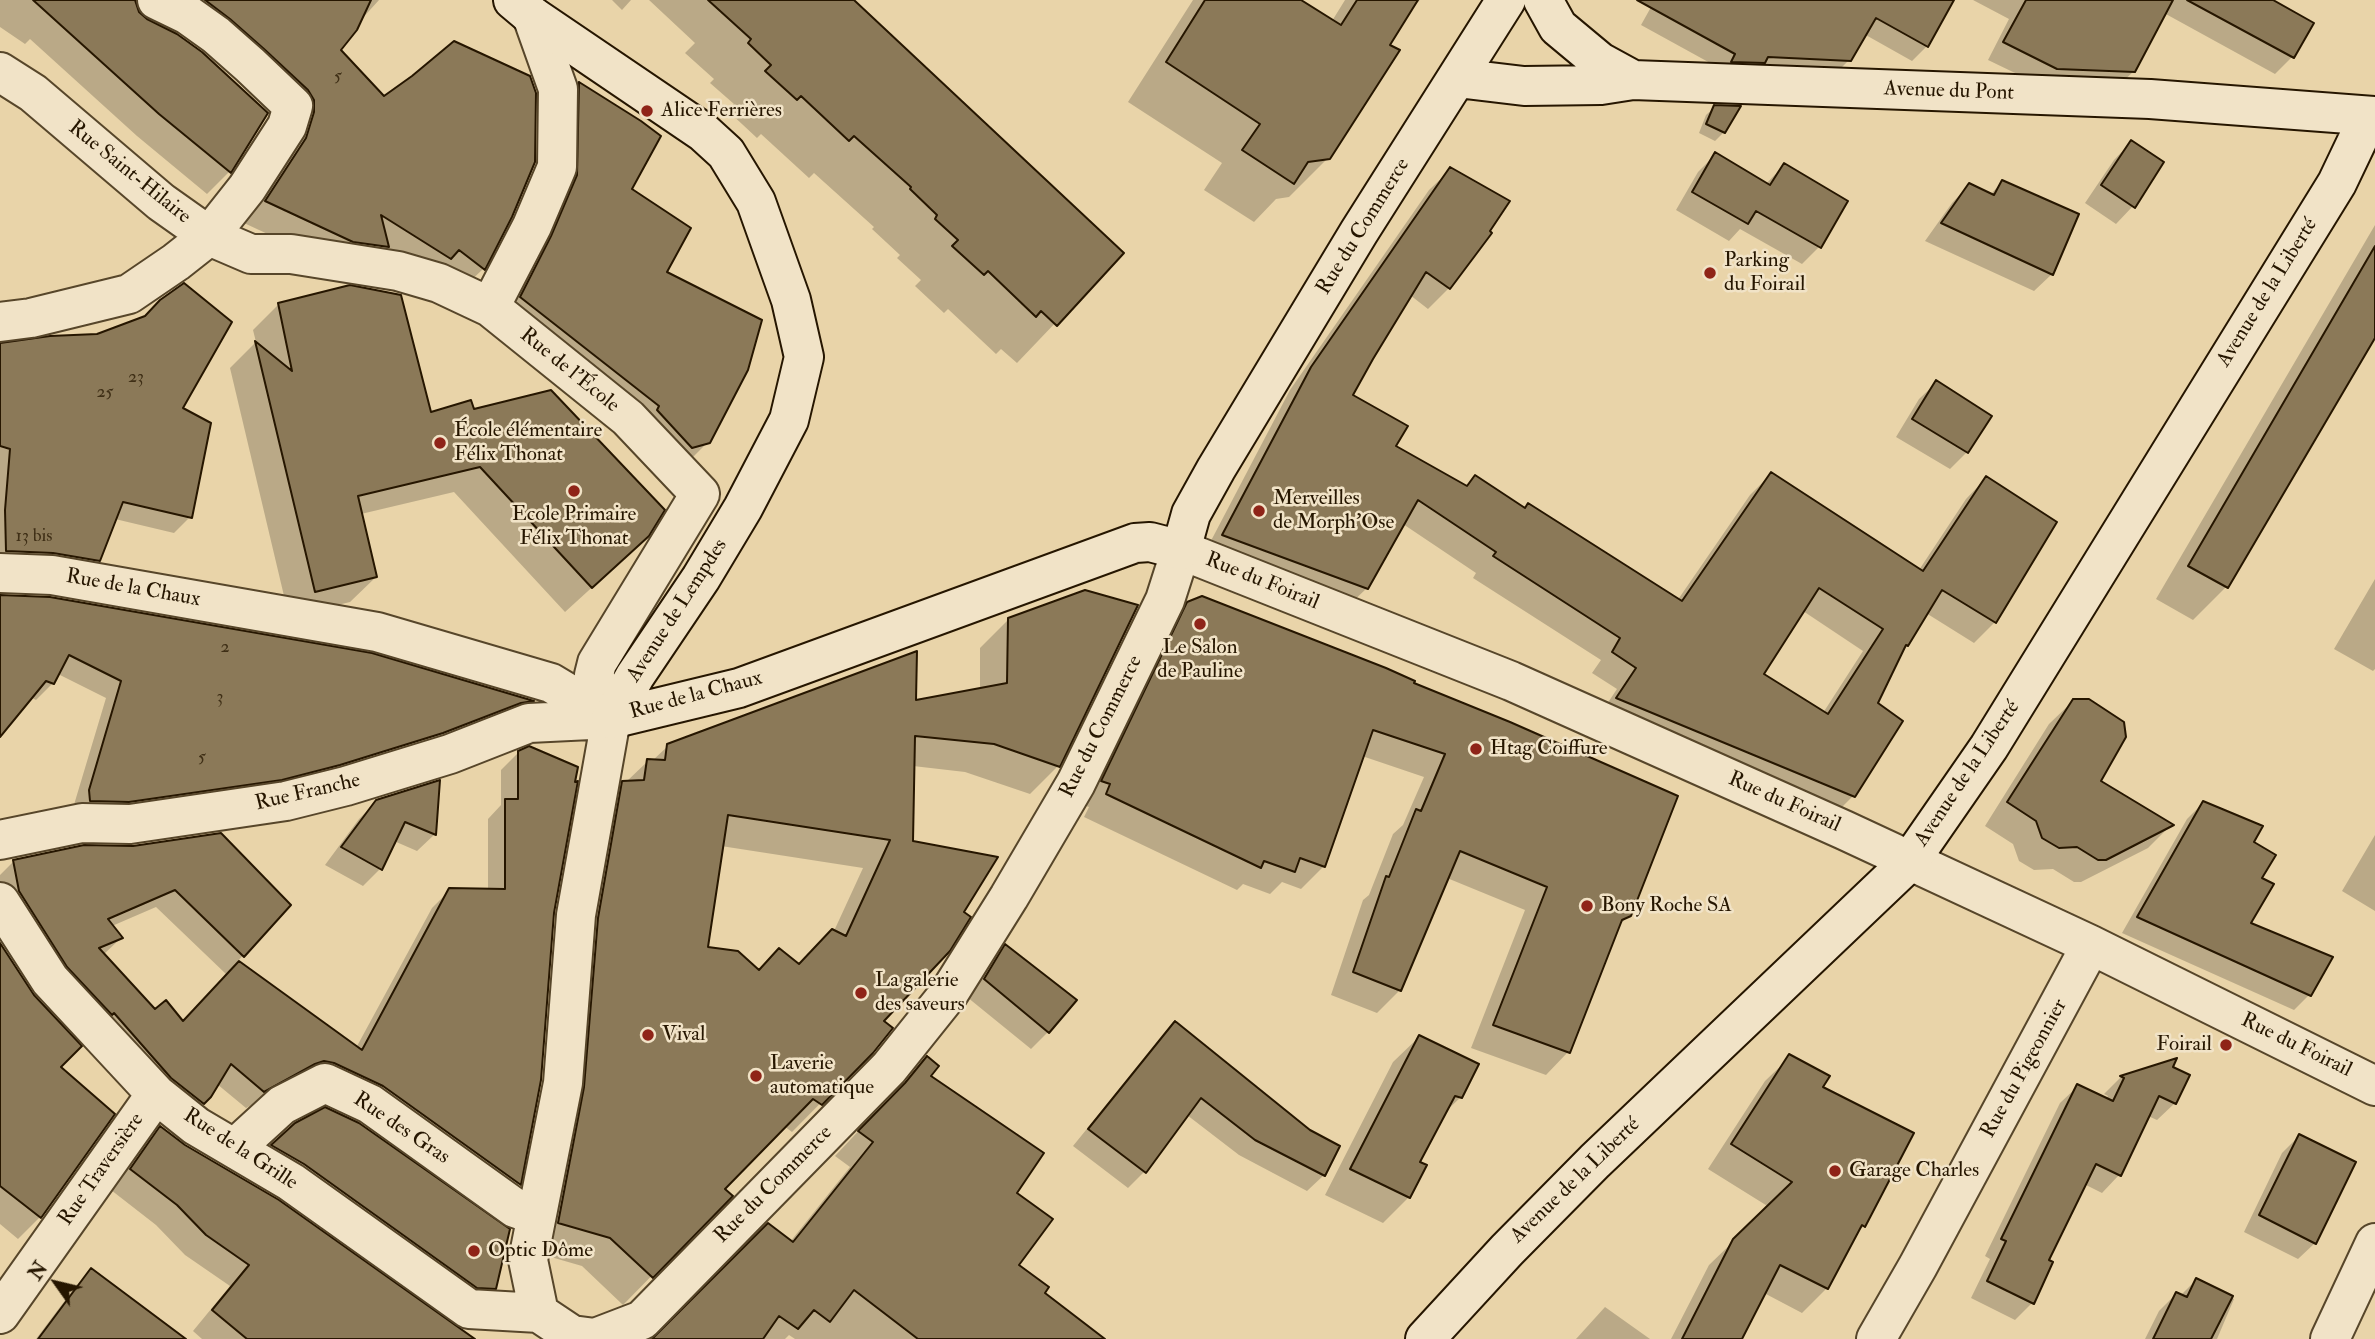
<!DOCTYPE html>
<meta charset="utf-8">
<style>
body{margin:0}
#map{position:relative;width:2375px;height:1339px;overflow:hidden;background:#e9d4a9;font-family:"IM FELL Double Pica",serif}
canvas{display:block}
.north{position:absolute;left:21px;top:1248px;width:70px;height:70px;-webkit-text-stroke:5px #f1e3c7;paint-order:stroke;rotate:304deg;font-size:19px;font-weight:700;line-height:28px;text-align:center;color:#261600}
.north::after{content:'';display:block;margin:auto;width:24px;height:32px;background:#261600;clip-path:polygon(50% 0,100% 100%,50% 72%,0 100%)}
</style>
<div id="map">
<canvas width="2375" height="1339"></canvas>
<div class="north">N</div>
</div>
<script>
const g = document.querySelector('canvas').getContext('2d');
g.lineJoin = 'round';
function paint(path, color) { g.fillStyle = color; g.fill(path, 'evenodd'); }
const poly = rows => new Path2D(rows.map(r => 'M' + r).join(''));
function trace(path, color, width, dash) { g.strokeStyle = color; g.lineWidth = width; g.lineCap = dash ? 'butt' : 'round'; g.setLineDash(dash || []); g.stroke(path); }
function drawText(font, color, halo, rows, align = 'center') {
  g.font = font + ' "IM FELL Double Pica",serif'; g.lineWidth = 5; g.setLineDash([]); g.textBaseline = 'middle'; g.strokeStyle = halo; g.fillStyle = color; for (const [text, x, y, turn = 0] of rows) {
    g.save(); g.translate(x, y); g.rotate((+turn || 0) * Math.PI / 180); g.textAlign = isNaN(turn) ? turn : align; if (halo) g.strokeText(text, 0, 0); g.fillText(text, 0, 0); g.restore();
  }
}
paint(poly([
 [0,0,133,0,137,13,146,21,266,113,229,172,207,194,137,136,30,39,25,44,0,27],
 [136,0,379,0,360,21,339,50,383,98,511,216,483,269,461,290,330,263,244,223,284,161,286,112,144,2],
 [612,0,631,0,622,10],
 [649,0,851,0,1122,253,1017,363,1001,349,996,354,948,309,944,313,915,286,921,280,897,258,900,255,872,229,874,227,814,173,809,178,761,134,757,138,728,111,734,104,710,83,714,79,685,53,695,43],
 [1193,0,1299,0,1332,21,1345,0,1420,0,1409,11,1388,45,1329,157,1289,197,1276,199,1254,222,1204,190,1222,163,1128,102],
 [1655,0,1952,0,1927,46,1912,61,1864,34,1849,60,1834,75,1721,69,1641,25],
 [1973,0,2269,0,2311,24,2292,57,2275,74,2164,13,2134,71,2116,88,2040,85,1988,60,2009,19],
 [579,84,640,122,630,190,665,273,709,441,687,463,500,318,559,104],
 [1715,107,1724,132,1715,141,1699,133,1706,115],
 [2131,142,2133,206,2116,224,2085,203,2114,160],
 [1716,154,1766,184,1784,165,1819,247,1802,264,1740,229,1729,241,1676,210,1698,172],
 [1450,170,1449,288,1428,309,1410,295,1351,396,1393,446,1465,487,1475,477,1524,510,1677,601,1750,495,1771,474,1919,570,1966,499,1986,478,1995,622,1974,643,1926,613,1902,649,1876,704,1854,795,1833,816,1597,719,1617,689,1592,673,1601,660,1473,578,1476,573,1403,524,1367,588,1346,608,1203,556,1290,390,1429,190],
 [1803,611,1863,651,1823,713,1762,674],
 [2002,182,2052,274,2034,291,1925,241,1952,203,1969,185,1990,195],
 [2375,225,2375,334,2226,587,2193,620,2156,599],
 [279,304,430,414,473,411,621,561,565,612,454,492,361,514,376,577,350,602,289,617,230,368,256,342,253,330],
 [0,345,180,409,190,517,174,533,115,519,99,560,83,576,0,567],
 [1937,382,1967,452,1950,469,1896,437,1919,399],
 [2375,579,2375,669,2373,671,2334,649],
 [0,597,372,655,531,702,516,717,322,781,111,818,73,808,106,698,58,674,53,683,36,700,30,697,0,733],
 [1188,603,1386,670,1629,915,1617,928,1568,1052,1546,1075,1471,1048,1525,910,1447,878,1400,990,1377,1013,1331,995,1363,900,1369,895,1393,834,1403,825,1424,777,1362,756,1324,866,1301,889,1282,882,1270,894,1243,884,1237,890,1084,817,1089,807,1080,804,1165,627],
 [1009,619,1058,766,1030,794,965,772,913,766,871,1052,792,1132,784,1126,722,1190,730,1196,623,1305,582,1266,530,1251,594,811,623,782,626,782,648,761,652,761,668,746,980,690,980,648],
 [721,846,863,868,834,931,798,966,758,971,706,948],
 [2073,701,2098,782,2171,825,2148,848,2081,882,2074,882,2053,869,2034,870,2019,861,2013,844,1985,826,2049,724],
 [519,752,552,913,540,1080,519,1184,502,1201,296,1081,246,1108,217,1084,210,1096,185,1121,0,900,0,875,14,861,288,906,237,962,356,1048,432,908,450,890,488,891,488,819,501,805,501,770],
 [156,907,227,975,182,1023,155,1011,103,955,121,938,112,926],
 [377,801,435,834,417,851,394,841,380,869,363,886,325,865,359,819],
 [2203,803,2252,842,2259,879,2249,924,2309,995,2294,1010,2122,933,2187,819],
 [2375,835,2375,911,2342,891],
 [0,946,58,1068,113,1114,40,1217,18,1239,0,1224],
 [1005,947,1048,1032,1031,1049,967,997,988,964],
 [1175,1024,1309,1132,1324,1175,1307,1191,1239,1155,1187,1115,1144,1172,1128,1188,1073,1146,1159,1040],
 [1419,1037,1461,1097,1443,1114,1418,1162,1409,1197,1383,1223,1325,1195,1393,1062],
 [1790,1057,1820,1087,1864,1226,1856,1233,1827,1288,1802,1313,1764,1293,1740,1339,1671,1339,1709,1265,1769,1207,1708,1169,1765,1081],
 [927,1058,928,1077,1015,1194,1016,1266,1043,1293,1102,1339,795,1339,789,1335,785,1339,655,1339,790,1242,850,1167,835,1156],
 [2174,1060,2171,1068,2175,1103,2157,1120,2148,1116,2119,1175,2102,1193,2084,1184,2047,1261,2032,1303,2015,1320,1971,1298,1990,1259,1985,1256,2060,1103,2078,1086,2106,1099,2108,1096,2104,1094,2120,1078],
 [296,1125,495,1288,480,1302,259,1159],
 [161,1128,403,1339,202,1339,193,1331,230,1286,185,1255,156,1225,111,1190,140,1148],
 [2299,1136,2315,1243,2298,1259,2244,1232,2282,1153],
 [91,1271,153,1339,36,1339,75,1287],
 [2196,1280,2234,1299,2217,1339,2145,1339,2159,1311,2176,1294,2180,1296],
 [1605,1307,1650,1339,1576,1339]
]), '#0003');
const building = poly([
 [33,0,135,0,139,12,147,19,177,34,202,52,268,113,231,173,159,114,33,0],
 [205,0,371,0,357,30,341,50,384,96,412,76,454,41,530,76,536,93,535,162,512,217,485,270,459,250,451,259,381,215,389,247,353,242,265,201,306,138,314,112,314,100,308,90,264,49,230,19,205,0],
 [708,0,854,0,1124,253,1057,326,1041,311,1036,317,988,271,984,275,952,246,958,240,935,219,937,215,910,189,911,187,854,136,849,141,801,96,797,100,765,71,771,65,748,43,751,39,708,0],
 [1205,0,1301,0,1341,25,1357,0,1418,0,1390,45,1400,50,1330,159,1308,162,1294,184,1242,150,1260,124,1166,62,1205,0],
 [1637,0,1954,0,1928,47,1876,18,1851,61,1768,57,1765,63,1731,62,1735,54,1637,0],
 [2026,0,2173,0,2135,72,2057,69,2003,42,2026,0],
 [2187,0,2273,0,2314,23,2294,58,2187,0],
 [579,82,641,121,661,136,632,189,691,228,667,272,762,320,748,370,710,443,692,448,657,410,659,406,520,297,551,236,577,175,579,82],
 [1714,105,1741,106,1725,133,1706,124,1714,105],
 [2131,140,2164,162,2135,208,2101,185,2131,140],
 [1715,152,1770,185,1784,163,1848,201,1821,248,1756,211,1748,224,1692,192,1715,152],
 [1450,167,1510,201,1490,231,1492,233,1450,289,1426,272,1373,359,1353,395,1408,426,1396,446,1467,486,1475,475,1525,508,1528,503,1682,601,1771,472,1923,571,1986,476,2057,522,1996,623,1942,590,1908,646,1906,645,1878,703,1903,721,1855,797,1616,698,1636,668,1612,652,1620,638,1493,556,1496,552,1418,500,1368,589,1222,535,1311,367,1450,167],
 [1819,588,1883,629,1828,714,1764,674,1819,588],
 [2002,180,2079,214,2053,275,1941,223,1969,183,1994,195,2002,180],
 [2375,246,2375,338,2228,588,2188,566,2375,246],
 [184,283,232,322,183,408,211,423,192,518,123,502,100,561,53,553,6,551,5,510,10,449,0,446,0,343,50,336,97,334,145,316,160,300,184,283],
 [350,285,401,295,431,412,471,400,474,409,551,390,665,510,649,536,592,588,480,467,358,496,377,577,315,592,255,341,292,371,278,303,350,285],
 [1936,380,1992,416,1968,453,1912,419,1936,380],
 [1085,590,1138,605,1060,767,994,744,915,736,913,841,998,857,964,912,971,917,950,951,884,1021,893,1028,873,1053,822,1105,813,1099,725,1189,733,1196,653,1278,610,1238,558,1223,584,1087,598,918,622,781,644,780,647,759,665,760,667,744,917,651,916,700,1007,683,1008,618,1085,590],
 [728,815,890,840,846,936,832,929,799,964,779,948,759,970,738,951,708,947,728,815],
 [0,595,50,597,372,653,534,701,521,703,443,733,340,765,282,780,129,802,90,801,89,790,121,681,69,655,54,684,46,681,0,737,0,595],
 [1202,596,1386,668,1415,681,1414,683,1510,722,1678,796,1631,916,1622,920,1570,1053,1493,1025,1547,887,1460,851,1401,991,1353,972,1386,876,1389,877,1416,809,1421,811,1445,754,1373,730,1325,867,1300,858,1295,872,1264,861,1261,868,1106,794,1110,784,1101,781,1187,602,1202,596],
 [2073,699,2089,699,2124,722,2126,737,2101,781,2174,825,2106,860,2098,860,2077,847,2059,848,2042,838,2036,821,2007,802,2073,699],
 [529,746,578,767,575,782,578,781,554,913,541,1080,521,1185,383,1086,334,1063,324,1061,315,1064,264,1092,231,1064,211,1097,204,1104,171,1078,114,1013,112,1015,67,967,19,891,13,860,84,845,133,846,221,833,291,905,244,957,175,890,108,919,123,938,99,948,155,1009,166,1000,183,1021,239,961,362,1050,449,888,505,889,505,799,518,799,518,751,529,746],
 [440,780,436,835,405,822,382,870,341,847,376,800,440,780],
 [2203,801,2263,826,2254,842,2276,855,2262,878,2274,884,2251,923,2333,957,2311,996,2137,917,2203,801],
 [0,943,34,995,82,1046,61,1067,115,1114,41,1218,0,1186,0,943],
 [1005,944,1077,1000,1049,1033,984,979,1005,944],
 [1175,1021,1310,1130,1340,1146,1325,1176,1255,1140,1201,1098,1146,1173,1088,1129,1175,1021],
 [1419,1035,1479,1064,1462,1098,1455,1096,1420,1162,1427,1165,1410,1198,1350,1169,1419,1035],
 [1789,1054,1830,1076,1823,1087,1914,1133,1865,1227,1862,1225,1828,1289,1780,1265,1742,1339,1682,1339,1733,1239,1792,1182,1731,1144,1789,1054],
 [927,1056,939,1066,931,1076,1044,1153,1017,1193,1053,1219,1019,1265,1049,1287,1045,1293,1105,1339,918,1339,854,1290,830,1322,814,1310,798,1329,779,1316,763,1339,652,1339,768,1223,793,1242,873,1142,858,1131,905,1083,927,1056],
 [2177,1058,2173,1067,2190,1075,2176,1104,2159,1096,2121,1176,2096,1164,2049,1260,2053,1262,2034,1304,1987,1281,2006,1241,2001,1239,2077,1084,2113,1101,2124,1078,2120,1076,2177,1058],
 [325,1107,359,1123,510,1229,496,1289,477,1288,304,1164,271,1145,295,1123,325,1107],
 [160,1126,185,1145,279,1200,475,1339,247,1339,212,1310,249,1265,206,1235,177,1205,130,1169,160,1126],
 [2299,1134,2356,1162,2316,1244,2259,1215,2299,1134],
 [91,1268,186,1339,38,1339,91,1268],
 [2196,1278,2233,1296,2211,1339,2153,1339,2176,1292,2187,1297,2196,1278]
]);
paint(building, '#8b7958');
trace(building, '#261600', 2);
const street = poly([
 [0,72,33,93,161,202,209,236,251,254,291,254,398,271,439,283,490,307,628,418,700,494,597,663,594,675,611,719,576,915,563,1083,528,1260,539,1313,572,1335,595,1338,642,1320,889,1068,949,993,1009,897,1076,783,1165,600,1181,550,1511,681,1844,830,2091,945,2375,1086],
 [490,307,532,226,557,167,558,89,532,16],
 [0,322,31,318,129,294,176,262,209,236,247,188,287,126,293,106,250,65,216,35,188,15,157,0],
 [0,573,52,575,377,632,551,683,611,719],
 [0,840,82,823,130,824,286,801,346,786,450,754,529,723,611,719],
 [0,902,50,980,156,1094,196,1126,291,1182,469,1309,539,1313],
 [235,1148,282,1105,325,1083,370,1104,515,1208,535,1215],
 [0,1314,156,1094],
 [1876,1339,1918,1266,2091,945],
 [2330,1339,2375,1243]
]);
const secondary = poly([
 [513,0,532,16,703,132,726,153,756,202,791,300,804,357,789,420,743,508,701,578,635,676,611,719],
 [1543,0,1558,27,1600,62,1633,80],
 [1457,78,1524,86,1601,85,1633,80,2150,99,2375,116],
 [611,719,739,688,1135,543,1150,542,1181,550,1191,514,1216,469,1359,232,1506,0],
 [1425,1339,1507,1250,1595,1161,1910,861,1989,747,2337,183,2369,116]
]);
trace(street, '#57462a', 42);
trace(secondary, '#261600', 42);
trace(street, '#f1e3c7', 38);
trace(secondary, '#f1e3c7', 38);
for (const [x, y, r, color] of [
 [647,111,7,"#8f2418"],
 [1710,273,7,"#8f2418"],
 [440,443,7,"#8f2418"],
 [574,491,7,"#8f2418"],
 [1259,511,7,"#8f2418"],
 [1200,624,7,"#8f2418"],
 [1476,749,7,"#8f2418"],
 [1587,906,7,"#8f2418"],
 [861,993,7,"#8f2418"],
 [648,1035,7,"#8f2418"],
 [2226,1045,7,"#8f2418"],
 [756,1076,7,"#8f2418"],
 [1835,1171,7,"#8f2418"],
 [474,1251,7,"#8f2418"]
]) { const dot = new Path2D(); dot.arc(x, y, r, 0, 2 * Math.PI); g.fillStyle = color; g.fill(dot); trace(dot, '#f1e3c7', 2.5); }
drawText('18px', '#3f2f16', null, [
 ["5",338,77],
 ["23",136,378],
 ["25",105,393],
 ["13 bis",34,537],
 ["2",225,648],
 ["3",220,698],
 ["5",202,758]
]);
drawText('21px', '#261600', '#f1e3c7', [
 ["Avenue du Pont",1949,92,2],
 ["Rue Saint-Hilaire",129,173,39],
 ["Rue du Commerce",1364,227,-58],
 ["Avenue de la Liberté",2268,293,-58],
 ["Rue de l'École",569,371,39],
 ["Rue du Foirail",1262,582,22],
 ["Rue de la Chaux",133,589,10],
 ["Avenue de Lempdes",678,611,-57],
 ["Rue de la Chaux",696,696,-15],
 ["Rue du Commerce",1102,727,-63],
 ["Avenue de la Liberté",1968,774,-56],
 ["Rue Franche",308,793,-13],
 ["Rue du Foirail",1784,803,24],
 ["Rue du Foirail",2296,1046,26],
 ["Rue du Pigeonnier",2025,1069,-61],
 ["Rue des Gras",401,1129,34],
 ["Rue de la Grille",240,1150,33],
 ["Rue Traversière",102,1170,-55],
 ["Avenue de la Liberté",1576,1181,-44],
 ["Rue du Commerce",774,1185,-45]
]);
drawText('21px', '#261600', '#f1e3c7', [
 ["Alice Ferrières",661,111],
 ["Parking",1724,261],
 ["du Foirail",1724,285],
 ["École élémentaire",454,431],
 ["Félix Thonat",454,455],
 ["Merveilles",1273,499],
 ["de Morph'Ose",1273,523],
 ["Ecole Primaire",574,515,"center"],
 ["Félix Thonat",574,539,"center"],
 ["Le Salon",1200,648,"center"],
 ["de Pauline",1200,672,"center"],
 ["Htag Coiffure",1490,749],
 ["Bony Roche SA",1601,906],
 ["La galerie",875,981],
 ["des saveurs",875,1005],
 ["Vival",662,1035],
 ["Foirail",2212,1045,"right"],
 ["Laverie",770,1064],
 ["automatique",770,1088],
 ["Garage Charles",1849,1171],
 ["Optic Dôme",488,1251]
], 'left');
</script>
